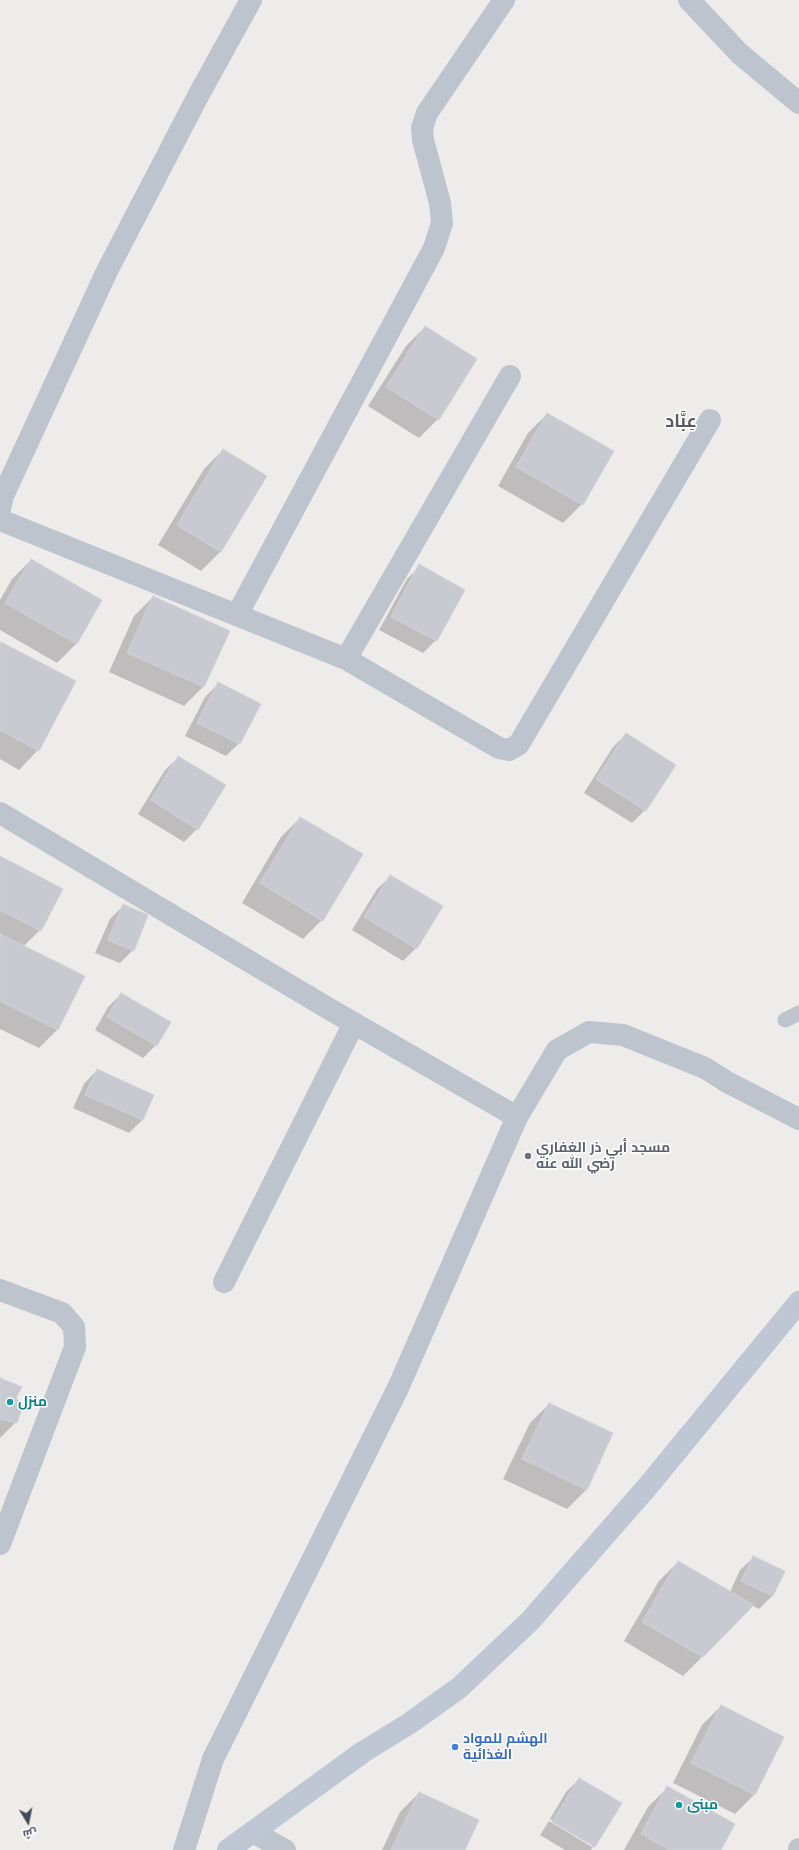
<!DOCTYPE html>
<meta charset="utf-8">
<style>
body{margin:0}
#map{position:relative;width:799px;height:1850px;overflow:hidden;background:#eeeceb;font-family:Montserrat,Cairo,sans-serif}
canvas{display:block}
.north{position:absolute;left:8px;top:1802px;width:40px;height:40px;-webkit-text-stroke:3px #fff;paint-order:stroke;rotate:170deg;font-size:11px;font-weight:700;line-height:16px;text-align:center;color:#454c58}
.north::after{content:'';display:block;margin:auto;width:14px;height:18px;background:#454c58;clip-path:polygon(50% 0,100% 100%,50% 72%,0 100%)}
</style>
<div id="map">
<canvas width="799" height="1850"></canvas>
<div class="north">ش</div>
</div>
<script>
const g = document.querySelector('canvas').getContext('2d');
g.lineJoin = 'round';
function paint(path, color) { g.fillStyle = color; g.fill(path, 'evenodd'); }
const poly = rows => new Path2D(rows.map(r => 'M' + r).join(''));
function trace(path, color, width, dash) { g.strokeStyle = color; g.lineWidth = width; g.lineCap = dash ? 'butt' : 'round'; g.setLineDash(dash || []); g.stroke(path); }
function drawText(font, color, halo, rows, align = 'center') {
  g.font = font + ' Montserrat,Cairo,sans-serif'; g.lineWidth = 3; g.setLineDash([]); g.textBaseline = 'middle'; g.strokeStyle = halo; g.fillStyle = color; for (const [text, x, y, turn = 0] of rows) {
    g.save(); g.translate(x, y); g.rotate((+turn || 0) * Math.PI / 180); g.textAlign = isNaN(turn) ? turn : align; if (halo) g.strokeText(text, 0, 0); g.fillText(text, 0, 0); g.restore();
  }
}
paint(poly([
 [425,327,438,419,419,438,368,406,406,346],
 [547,414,582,504,563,523,498,486,528,433],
 [223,450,266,476,220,552,201,571,158,545,204,469],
 [31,560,101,600,76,644,57,663,0,630,0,600,12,579],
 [420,566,436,640,423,653,379,630,407,579],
 [153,597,203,687,184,706,109,672,134,616],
 [0,645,38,750,19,770,0,759],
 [218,684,239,743,226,756,185,736,205,697],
 [626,734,645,810,632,823,584,793,613,747],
 [179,757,197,829,184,842,138,814,165,770],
 [300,818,322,920,303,939,242,903,281,837],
 [0,857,40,930,23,947,58,1029,39,1048,0,1029],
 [391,876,441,906,416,948,403,961,352,930,377,889],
 [123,906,133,950,120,963,95,953,110,919],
 [121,994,156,1045,143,1058,95,1030,108,1007],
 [97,1070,142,1120,129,1133,73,1108,84,1084],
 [0,1379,15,1398,16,1422,0,1438],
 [549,1404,612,1434,586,1490,567,1509,503,1479,530,1423],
 [754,1557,772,1596,759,1609,753,1606,683,1676,624,1641,659,1581,678,1562,730,1592,740,1570],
 [721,1706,783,1737,754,1795,735,1814,673,1783,702,1725],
 [579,1779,620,1803,591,1850,565,1850,540,1835,549,1821,592,1847,592,1844,550,1819,566,1792],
 [667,1788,720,1850,624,1850,648,1807],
 [419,1793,463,1850,382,1850,400,1812]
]), '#0003');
const building = poly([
 [425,326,477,359,439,420,386,387,425,326],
 [547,413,614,451,583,505,516,467,547,413],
 [223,449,267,476,221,552,177,525,223,449],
 [31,559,102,600,77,644,5,603,31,559],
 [419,564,465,590,437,641,391,617,419,564],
 [153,596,230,631,204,687,127,653,153,596],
 [1,642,76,681,39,751,0,730,0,645,1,642],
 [218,682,261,704,240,744,197,723,218,682],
 [626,733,676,765,646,811,596,779,626,733],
 [178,756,226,785,198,830,151,800,178,756],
 [300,817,363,854,323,921,260,883,300,817],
 [0,856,63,889,41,931,0,910,0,856],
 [390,875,443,906,417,949,364,917,390,875],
 [123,904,148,915,134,951,108,940,123,904],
 [0,934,85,976,58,1030,0,1001,0,934],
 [121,993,171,1022,157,1046,107,1017,121,993],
 [97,1069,154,1095,143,1120,85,1095,97,1069],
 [0,1378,22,1387,16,1398,23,1406,17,1423,0,1419,0,1378],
 [549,1403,613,1433,587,1490,522,1459,549,1403],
 [753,1556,785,1571,773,1596,741,1581,753,1556],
 [678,1561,754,1605,703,1657,642,1622,678,1561],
 [721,1705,784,1737,755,1795,691,1763,721,1705],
 [579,1778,622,1803,595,1847,552,1822,579,1778],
 [667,1786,735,1824,721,1850,670,1850,641,1834,667,1786],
 [419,1792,479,1820,465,1850,391,1850,419,1792]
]);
paint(building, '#c9cad1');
trace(building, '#d0d1d7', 1);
trace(poly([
 [785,1020,799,1013]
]), '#bdc4cd', 15);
trace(poly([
 [689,0,740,54,799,103],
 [0,509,3,496,107,271,198,96,251,0],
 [0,520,346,659,510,376],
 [237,615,434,248,442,223,440,203,423,140,422,128,427,113,504,0],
 [346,659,499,748,509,750,519,744,710,420],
 [0,813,331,1010,517,1117],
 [224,1282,354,1023],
 [0,1290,62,1313,74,1327,75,1347,0,1544],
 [253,1832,285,1850],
 [184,1850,213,1759,398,1388,517,1117,557,1050,589,1032,623,1035,705,1068,727,1082,799,1119],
 [799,1850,799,1849]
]), '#bdc4cd', 22);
trace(poly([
 [228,1850,363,1752,410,1723,459,1688,530,1621,648,1486,799,1302]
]), '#bfc6d4', 22);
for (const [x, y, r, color] of [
 [528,1156,4,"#6b7280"],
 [10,1402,4,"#0f9aa8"],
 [455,1747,4,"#3f7fe0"],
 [679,1805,4,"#0f9aa8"]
]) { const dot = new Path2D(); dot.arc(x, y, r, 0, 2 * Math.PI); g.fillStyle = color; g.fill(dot); trace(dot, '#fff', 1.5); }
drawText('bold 14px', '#5b616d', '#fff', [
 ["مسجد أبي ذر الغفاري",536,1148],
 ["رضي الله عنه",536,1164]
], 'left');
drawText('bold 14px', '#0d838f', '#fff', [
 ["منزل",18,1402],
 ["مبنى",687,1805]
], 'left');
drawText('bold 14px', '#366cbe', '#fff', [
 ["الهشم للمواد",463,1739],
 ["الغذائية",463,1755]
], 'left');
drawText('bold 18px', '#595b60', '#fff', [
 ["عِبَّاد",681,422]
]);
</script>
